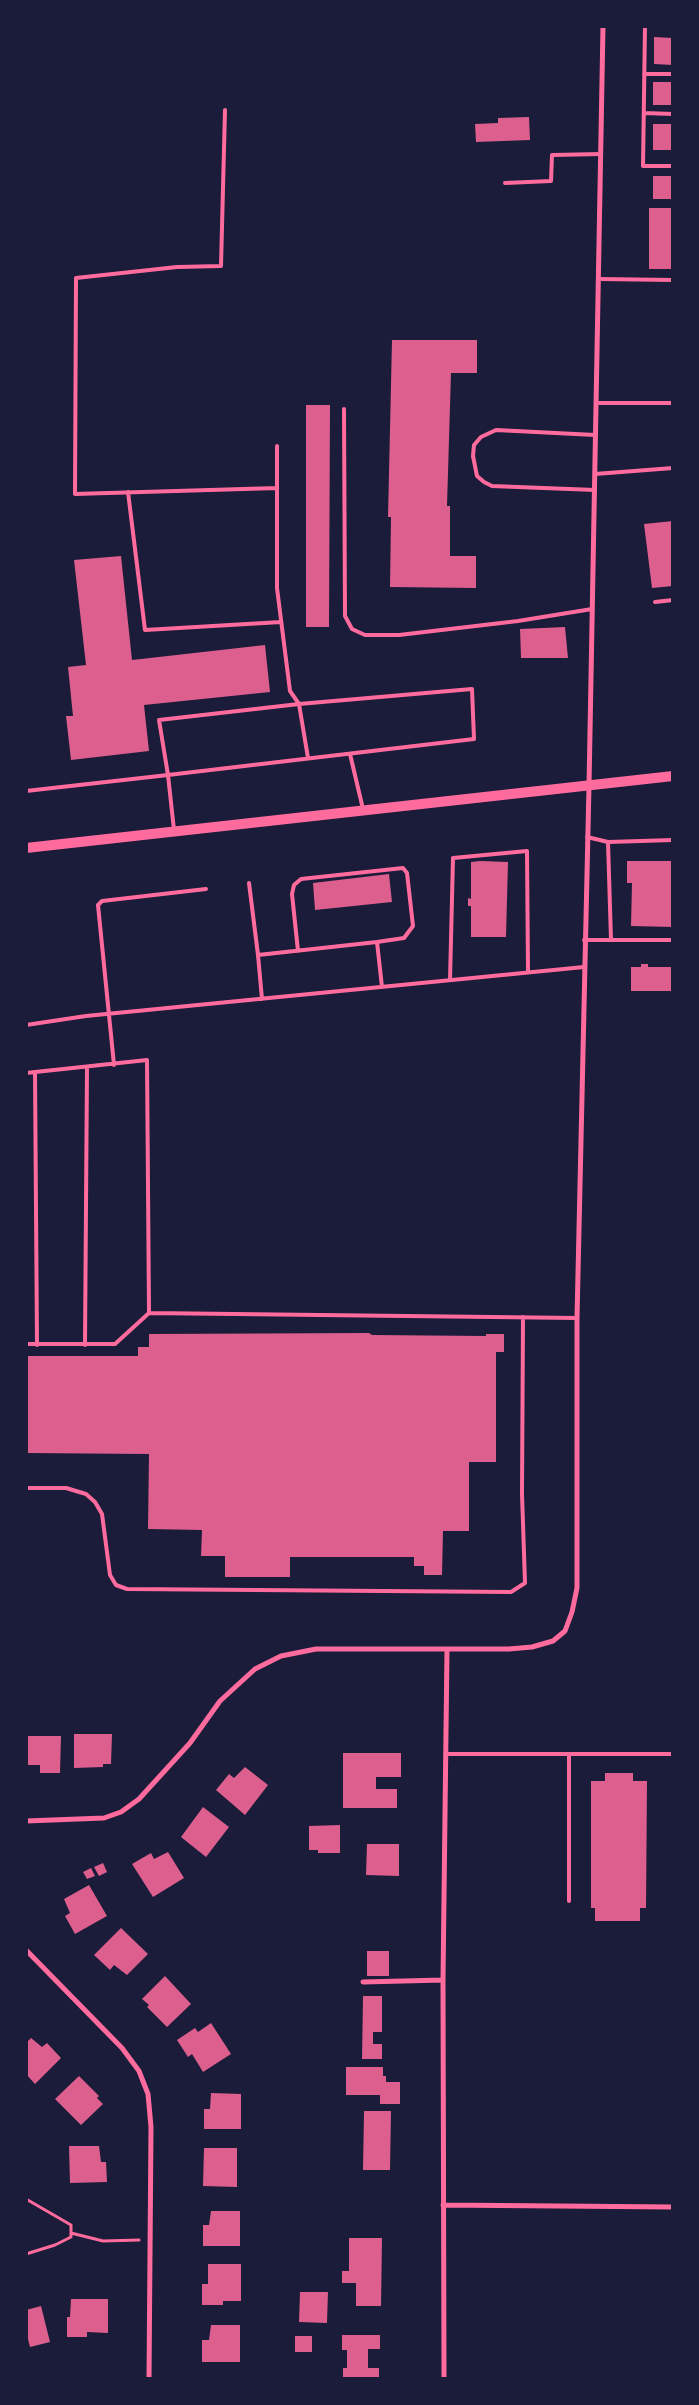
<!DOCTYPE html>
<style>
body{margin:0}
#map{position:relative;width:699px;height:2405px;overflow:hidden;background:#1b1b3a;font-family:"Public Sans",sans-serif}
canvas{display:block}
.frame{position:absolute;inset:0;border:28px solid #1b1b3a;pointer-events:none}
</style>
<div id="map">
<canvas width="699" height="2405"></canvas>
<div class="frame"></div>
</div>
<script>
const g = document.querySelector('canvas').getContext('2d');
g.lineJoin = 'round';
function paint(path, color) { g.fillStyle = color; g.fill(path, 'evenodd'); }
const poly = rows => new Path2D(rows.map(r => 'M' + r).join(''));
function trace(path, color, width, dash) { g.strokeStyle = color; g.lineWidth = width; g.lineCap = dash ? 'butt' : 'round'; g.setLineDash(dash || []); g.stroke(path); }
paint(poly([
 [654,37,673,38,673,65,654,64],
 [653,82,673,82,673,105,653,105],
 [529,117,530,140,476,142,475,124,498,123,498,118],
 [653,124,673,124,673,150,653,150],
 [653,176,673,176,673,199,653,199],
 [649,208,673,208,673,269,649,269],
 [392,340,477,340,477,373,451,373,447,506,450,506,450,556,476,556,476,588,390,587,391,517,388,517],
 [306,405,330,405,329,627,306,627],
 [673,521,673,586,652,588,644,524],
 [121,556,132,660,265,645,270,692,144,705,149,751,71,760,66,716,73,716,68,667,86,665,74,560],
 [565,627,568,658,521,658,520,629],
 [480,861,508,862,506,937,471,937,471,906,468,906,468,898,471,899,471,862],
 [627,861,673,861,673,927,631,926,632,883,627,883],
 [389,874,392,902,315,910,313,883],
 [641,964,648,964,648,967,673,967,673,991,631,991,631,967,641,967],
 [369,1333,372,1335,486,1336,486,1334,504,1334,504,1352,496,1352,496,1462,469,1462,469,1531,443,1531,442,1575,424,1575,424,1566,414,1566,414,1557,290,1557,290,1577,225,1577,225,1556,201,1556,202,1530,148,1529,149,1454,26,1453,26,1356,138,1356,138,1347,149,1347,149,1334],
 [74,1734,112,1734,111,1764,103,1764,103,1767,74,1768],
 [26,1736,61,1736,60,1773,40,1773,40,1765,26,1765],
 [343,1753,401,1753,401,1777,376,1777,376,1789,397,1789,397,1808,343,1808],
 [245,1767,268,1785,245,1815,216,1790,229,1774,234,1778],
 [605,1773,633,1773,633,1781,647,1781,646,1908,640,1908,640,1921,595,1921,595,1908,591,1908,591,1781,605,1781],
 [203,1807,229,1827,206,1857,181,1837],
 [340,1825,340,1853,318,1853,318,1850,309,1850,309,1826],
 [367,1844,399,1844,399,1876,366,1875],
 [168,1852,184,1878,153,1897,132,1864,151,1853,154,1859],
 [103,1863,107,1872,99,1876,94,1867],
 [91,1868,95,1876,87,1879,83,1872],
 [89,1885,107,1916,75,1934,65,1916,70,1913,64,1899],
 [121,1928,148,1954,127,1975,114,1965,110,1970,94,1955],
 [367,1951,389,1951,389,1976,367,1976],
 [165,1976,191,2004,167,2027,147,2007,149,2005,142,1999],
 [363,1996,382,1996,382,2032,373,2032,373,2044,382,2044,382,2059,362,2059],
 [211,2023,231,2054,203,2072,192,2054,188,2057,177,2040,195,2028,198,2032],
 [31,2038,42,2047,47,2043,61,2058,35,2084,26,2074,26,2043],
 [346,2067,383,2067,383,2076,386,2076,386,2082,400,2082,400,2104,380,2104,380,2095,346,2095],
 [79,2076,99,2096,97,2098,103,2104,81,2125,55,2099],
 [211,2093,241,2094,241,2129,204,2129,204,2109,210,2109],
 [364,2111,391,2111,390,2170,363,2170],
 [69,2146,99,2146,101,2162,106,2162,107,2182,70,2183],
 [204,2148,237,2148,237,2187,203,2186],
 [211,2211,240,2211,240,2246,203,2246,203,2225,209,2225],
 [349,2238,382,2238,381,2306,356,2306,356,2283,342,2283,342,2271,349,2271],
 [208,2264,241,2264,241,2301,223,2301,223,2305,202,2305,202,2284,208,2284],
 [300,2292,328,2292,327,2323,299,2322],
 [71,2299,108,2299,108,2333,87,2332,87,2337,67,2337,67,2317,70,2317],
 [41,2306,50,2342,30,2347,28,2339,26,2339,26,2310],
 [211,2325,240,2325,240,2362,202,2362,202,2340,209,2340],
 [342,2335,380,2335,380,2349,368,2349,368,2368,379,2368,379,2379,343,2379,343,2368,347,2368,347,2350,342,2350],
 [295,2336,312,2336,312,2352,295,2352]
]), '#dd5f8e');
trace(poly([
 [26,2199,71,2225,71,2237,55,2245,26,2254],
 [71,2233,103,2241,139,2240]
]), '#ff6b9d', 3);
trace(poly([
 [645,26,643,166,673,166],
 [644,74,673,74],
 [225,110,221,266,177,267,76,278,75,494,277,488],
 [644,113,673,114],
 [505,183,551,181,552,155,601,154],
 [598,279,673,280],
 [596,403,673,403],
 [344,409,345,616,352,629,365,635,399,635,518,621,592,609],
 [277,446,277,588,290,691,299,704,308,758],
 [595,474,673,468],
 [595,490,492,486,484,482,477,476,473,456,474,445,481,437,496,430,595,435],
 [128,492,145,630,281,622],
 [655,602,673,600],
 [472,689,474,739,168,775,159,720,299,704,472,689],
 [350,754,363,809],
 [26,791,168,775,174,830],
 [608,842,673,840],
 [249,883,258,955],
 [584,940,611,940,608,842,587,837],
 [611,940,673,940],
 [298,951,292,894,294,885,301,879,403,868,407,873,413,926,404,938,377,942],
 [450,980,453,858,527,851,528,972],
 [262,999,258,955,377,942,382,987],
 [26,1025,86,1016,584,967],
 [114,1065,98,905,102,901,206,889],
 [35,1072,37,1345],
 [26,1073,147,1060,149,1313],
 [26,1344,115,1344,149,1313,577,1318],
 [85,1345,87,1067],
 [26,1488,66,1488,86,1494,95,1502,102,1514,110,1575,116,1585,127,1589,511,1592,525,1583,522,1494,523,1317],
 [446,1754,673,1754],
 [569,1901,569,1754]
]), '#ff6b9d', 4);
trace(poly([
 [26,1821,104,1818,121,1812,139,1799,190,1743,220,1701,255,1669,281,1656,316,1649,509,1649,532,1647,553,1641,565,1631,572,1612,577,1588,577,1318,589,786,603,26],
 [26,1950,122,2048,139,2071,148,2094,151,2127,149,2379],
 [363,1982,443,1980],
 [443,2205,673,2207],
 [444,2379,443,1980,447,1649]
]), '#ff6b9d', 5);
trace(poly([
 [26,848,673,776]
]), '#ff6b9d', 10);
</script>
